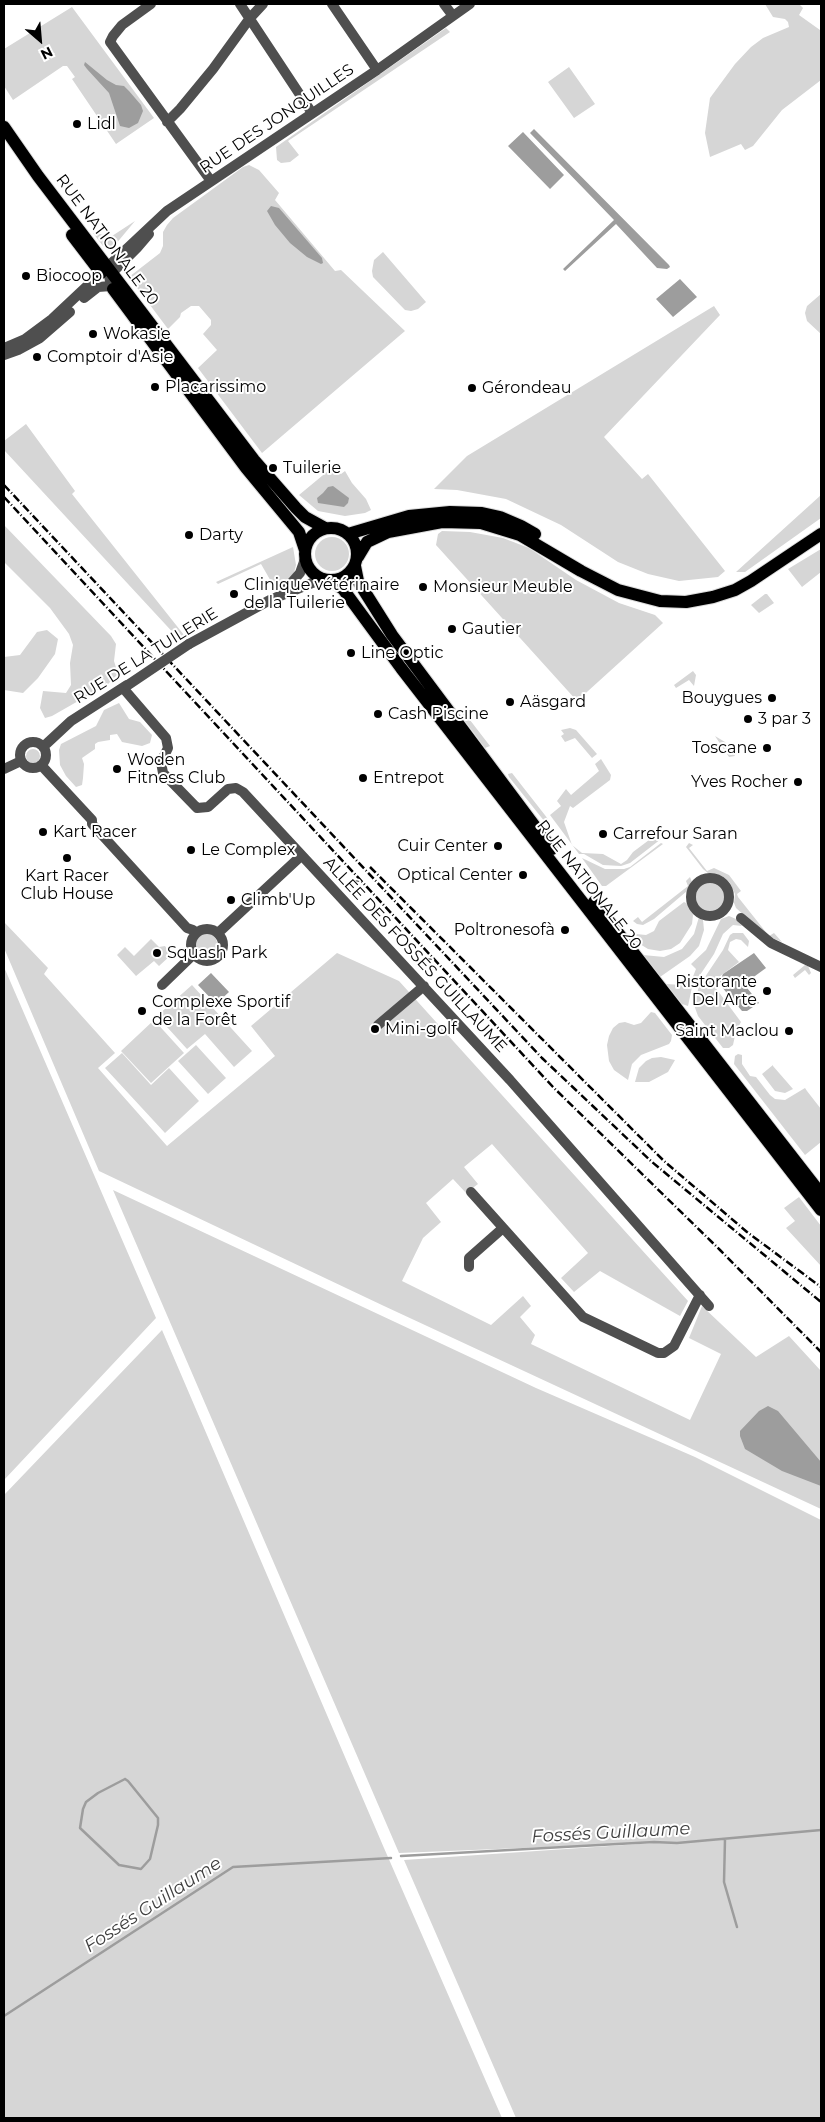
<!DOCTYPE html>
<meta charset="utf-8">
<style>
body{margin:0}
#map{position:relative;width:825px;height:2122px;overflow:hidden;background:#fff;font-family:Montserrat,sans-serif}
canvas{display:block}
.frame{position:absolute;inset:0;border:5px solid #000;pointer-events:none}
.north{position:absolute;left:15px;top:15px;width:50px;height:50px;-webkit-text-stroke:4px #fff;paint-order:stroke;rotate:153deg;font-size:14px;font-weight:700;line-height:20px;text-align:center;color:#000}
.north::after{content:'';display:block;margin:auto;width:18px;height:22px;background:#000;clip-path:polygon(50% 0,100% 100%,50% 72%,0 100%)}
</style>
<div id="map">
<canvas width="825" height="2122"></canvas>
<div class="frame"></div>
<div class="north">N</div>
</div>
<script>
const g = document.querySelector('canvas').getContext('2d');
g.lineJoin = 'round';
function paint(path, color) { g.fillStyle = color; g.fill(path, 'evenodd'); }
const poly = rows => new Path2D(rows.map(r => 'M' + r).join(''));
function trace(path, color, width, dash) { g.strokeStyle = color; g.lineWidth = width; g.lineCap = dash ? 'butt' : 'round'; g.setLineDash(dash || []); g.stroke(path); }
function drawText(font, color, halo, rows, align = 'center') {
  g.font = font + ' Montserrat,sans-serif'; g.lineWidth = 4; g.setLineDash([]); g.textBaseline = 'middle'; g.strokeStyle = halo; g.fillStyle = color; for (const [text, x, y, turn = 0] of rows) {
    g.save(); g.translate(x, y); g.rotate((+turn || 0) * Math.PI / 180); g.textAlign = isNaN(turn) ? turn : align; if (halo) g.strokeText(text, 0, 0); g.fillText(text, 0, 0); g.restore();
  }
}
paint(poly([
 [765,4,799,4,803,8,799,15,820,30,821,80,782,110,753,146,745,150,741,144,710,157,705,133,710,98,735,64,751,47,763,38,789,27,788,22,785,19,773,17],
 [72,7,154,118,116,144,72,79,75,77,67,66,63,66,13,100,4,86,4,49],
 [446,28,450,32,288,141,299,155,290,162,281,163,277,160,276,147],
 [569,67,595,104,574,118,548,82],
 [249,165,259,170,279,193,275,200,335,271,341,270,405,331,262,453,198,368,217,350,203,334,211,325,211,320,199,306,191,306,181,313,180,317,168,329,129,277,160,253,163,246,163,232,167,225,173,218,243,167],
 [135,221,115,245,110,248,103,246,93,233,112,236],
 [383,252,426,302,418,309,411,311,405,310,373,277,372,271,374,260],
 [821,294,821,334,807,321,805,313,807,306],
 [714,306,720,315,604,437,642,479,648,474,725,571,718,577,679,581,648,574,618,562,561,525,506,499,457,490,434,489,467,456],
 [26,424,75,491,72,494,184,635,178,638,4,450,4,441],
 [334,466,341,474,345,471,352,483,366,499,371,510,365,513,345,516,318,511,299,495],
 [821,495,821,518,745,572,736,572],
 [4,525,111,636,116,644,114,661,118,674,108,684,52,716,45,718,40,708,43,691,66,693,71,685,70,663,73,645,69,634,50,608,4,562],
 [442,531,470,532,503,538,529,548,576,580,619,603,655,615,663,623,577,701,436,545,438,534],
 '315 554a17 17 0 1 1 34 0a17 17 0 1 1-34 0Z',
 [293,547,296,565,294,573,284,585,276,590,261,564,218,584,216,582],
 [821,549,821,572,802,587,788,569],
 [765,594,767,594,774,603,759,613,751,605],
 [47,630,58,639,55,654,38,678,23,693,4,690,4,657,20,655,37,632],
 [693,671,696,675,694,686,689,680,676,688,674,685],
 [119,703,129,719,140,722,152,735,150,743,142,746,122,742,117,734,110,735,110,740,98,742,95,744,95,749,82,758,84,764,83,778,82,785,76,787,66,776,60,765,59,750,61,744,96,726,104,710],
 [463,711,490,746,485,748,462,717],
 [570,728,576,730,597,754,592,758,575,738,565,742,561,736,564,734,561,730],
 [715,736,725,742,735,756,729,757],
 '26 756a7 7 0 1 1 14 0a7 7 0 1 1-14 0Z',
 [601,759,611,775,610,780,573,808,570,806,564,822,572,845,582,853,603,854,621,864,627,860,633,852,653,837,655,840,658,838,657,836,659,837,661,839,630,863,621,866,603,865,584,854,579,854,550,815,561,806,557,801,566,789,571,795,599,771,595,764],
 [512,773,548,819,545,822,509,777,508,774],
 [661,843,663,844,606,886,602,886,582,858,605,869,624,869,630,867],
 [689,843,693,845,689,848,707,871,714,868,729,875,741,891,737,894,738,897,769,936,774,933,782,942,767,936,736,908,734,903,735,894,730,883,722,876,709,874,703,869,686,847],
 [690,877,692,882,687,891,654,919,643,925,637,924,633,921,638,917,642,922,688,886,686,881],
 '696 897a15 15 0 1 1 30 0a15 15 0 1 1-30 0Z',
 [684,902,688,904,693,915,692,924,680,943,671,949,660,951,648,949,635,941,634,937,636,934,646,935,654,931,659,921],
 [729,916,736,919,742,926,733,925,723,934,714,954,692,987,688,1006,682,1004,666,984,682,985,692,979,696,969,691,964,706,950,721,919],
 [699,917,703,920,704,930,699,946,690,956,660,977,643,955,664,957,682,949,694,934],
 [4,922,48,968,44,974,115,1053,98,1068,167,1146,275,1056,251,1026,337,953,399,981,688,1301,680,1316,600,1271,574,1292,561,1278,588,1253,492,1144,464,1167,478,1184,466,1193,453,1179,426,1203,441,1222,423,1238,402,1281,491,1325,523,1296,531,1306,520,1317,535,1335,531,1344,690,1420,721,1354,689,1338,702,1306,756,1357,789,1336,821,1371,821,1509,384,1306,99,1171,4,948],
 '195 944a11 11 0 1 1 22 0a11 11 0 1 1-22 0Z',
 [733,933,743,933,749,941,748,947,741,940,736,939,730,942,728,950,739,962,719,977,716,981,715,987,741,1022,736,1031,733,1045,729,1048,723,1048,698,1016,694,1005,699,986,723,950,730,935],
 [151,939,159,947,165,946,171,955,159,966,154,961,136,976,117,955,125,947,134,956],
 [805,965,808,966,811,973,809,975,805,970,795,978,793,975],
 [4,967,156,1318,4,1480],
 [192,985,252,1051,234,1067,205,1034,187,1049,157,1016],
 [651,1012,655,1013,672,1035,671,1041,669,1044,641,1055,632,1064,628,1080,614,1070,609,1061,607,1045,609,1036,613,1028,619,1023,625,1022,634,1025,641,1023],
 [154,1020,184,1053,151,1083,121,1051],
 [196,1045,226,1078,208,1094,178,1061],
 [122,1053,151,1085,169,1068,199,1101,165,1133,105,1068],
 [738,1054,742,1055,742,1064,750,1076,756,1077,770,1095,775,1099,785,1100,805,1088,807,1091,821,1109,821,1142,805,1155,734,1064,735,1056],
 [661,1057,675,1060,668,1072,649,1082,635,1082,639,1068,646,1061,652,1058],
 [773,1065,773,1066,793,1089,785,1093,775,1091,762,1074],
 [113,1190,536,1388,695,1457,821,1520,821,2118,516,2118,404,1860,669,1842,399,1853],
 [799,1197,821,1226,821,1266,786,1228,795,1221,784,1208],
 [162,1330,384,1848,502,2118,4,2118,4,1495]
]), '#d6d6d6');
paint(poly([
 [85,62,107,80,116,85,124,86,129,91,141,105,143,111,138,123,129,128,120,126,109,93,87,69,84,65],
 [534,129,669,265,670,267,667,269,657,268,616,224,565,271,563,269,614,220,530,133],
 [523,132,564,175,550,189,508,146],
 [271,206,279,208,322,258,323,263,321,264,307,257,290,243,275,225,267,211],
 [680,279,697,297,673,317,656,299],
 [333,486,349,498,348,503,344,507,318,503,317,498,323,493,328,487],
 [754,953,766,968,744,984,759,1003,747,1011,742,1011,721,986,720,980,723,974],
 [211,973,229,992,216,1004,198,985],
 [768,1406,778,1411,821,1462,821,1486,782,1471,745,1449,740,1436,740,1431,759,1411]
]), '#9d9d9d');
trace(poly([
 [125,1779,128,1781,158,1818,158,1825,150,1859,141,1869,119,1865,80,1828,83,1809,86,1802,98,1793,125,1779],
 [725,1839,724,1882,737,1927],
 [401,1856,654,1842,677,1843,821,1830],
 [4,2016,233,1867,391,1858]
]), '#9d9d9d', 2.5);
const major = poly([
 [4,127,38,176,254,460,296,508,305,517,325,528],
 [72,235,101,273],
 [113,289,246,468,299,532,305,550],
 '305 554a26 26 0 1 1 52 0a26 26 0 1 1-52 0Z',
 [348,534,409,516,450,512,482,513,500,517,521,526,535,534],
 [358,557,367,542,388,532,442,522,481,523,520,535,581,571,618,590,660,601,686,602,713,597,735,590,751,581,821,534],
 [355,566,358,581,392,635,552,849],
 [331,581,343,589,401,668,821,1210],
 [594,902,821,1194]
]);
trace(major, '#dbdbdb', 14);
trace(poly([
 [151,4,122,25,113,36,110,42,211,181],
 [240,4,312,113],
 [332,4,377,70],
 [444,4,453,16],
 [167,122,180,109,213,69,250,18,263,4],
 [109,276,137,248,149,234],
 [84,298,98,287,111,286,109,276,112,268],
 [4,348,25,339,52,319,167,211,377,70,470,4],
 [4,355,18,350,40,338,70,312],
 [285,590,300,573,305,559],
 [189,644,270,600,322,579],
 [123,688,166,738,168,748,161,762,163,773,197,808,208,807,228,789,236,788,243,792,510,1080,709,1306],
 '20 755a13 13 0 1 1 26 0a13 13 0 1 1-26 0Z',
 [43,747,71,721,127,685],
 [41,765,92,820,92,824,187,928,193,930],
 [4,769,21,761],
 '691 897a19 19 0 1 1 38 0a19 19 0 1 1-38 0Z',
 [741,918,771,943,821,967],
 '191 945a16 16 0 1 1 32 0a16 16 0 1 1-32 0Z',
 [218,933,301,856],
 [162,985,194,954],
 [378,1025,424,986],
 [471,1192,583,1317,658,1353,664,1353,674,1346,700,1295],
 [469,1267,469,1258,503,1228]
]), '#4f4f4f', 10);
trace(major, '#000', 12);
trace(poly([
 [4,485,542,1058,652,1162,821,1302],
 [4,497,553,1087,720,1250,821,1352],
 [370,867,664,1161,747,1232,821,1287]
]), '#000', 2.5, [8, 2.5, 1, 2.5]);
trace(poly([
 [128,685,189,644]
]), '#4f4f4f', 10);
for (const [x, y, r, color] of [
 [77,124,5,"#000"],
 [26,276,5,"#000"],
 [93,334,5,"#000"],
 [37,357,5,"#000"],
 [155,387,5,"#000"],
 [472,388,5,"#000"],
 [273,468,5,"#000"],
 [189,535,5,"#000"],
 [423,587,5,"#000"],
 [234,594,5,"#000"],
 [452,629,5,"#000"],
 [351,653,5,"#000"],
 [772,698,5,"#000"],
 [510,702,5,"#000"],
 [378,714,5,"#000"],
 [748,719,5,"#000"],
 [767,748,5,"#000"],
 [117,769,5,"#000"],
 [363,778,5,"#000"],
 [798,782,5,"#000"],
 [43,832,5,"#000"],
 [603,834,5,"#000"],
 [498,846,5,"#000"],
 [191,850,5,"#000"],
 [67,858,5,"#000"],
 [523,875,5,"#000"],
 [231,900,5,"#000"],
 [565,930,5,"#000"],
 [157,953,5,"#000"],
 [767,991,5,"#000"],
 [142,1011,5,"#000"],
 [375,1029,5,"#000"],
 [789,1031,5,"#000"]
]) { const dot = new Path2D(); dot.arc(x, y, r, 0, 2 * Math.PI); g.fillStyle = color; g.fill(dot); trace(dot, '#fff', 2); }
drawText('16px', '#000', '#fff', [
 ["RUE DES JONQUILLES",277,119,-34],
 ["RUE NATIONALE 20",107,240,53],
 ["RUE DE LA TUILERIE",146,656,-32],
 ["RUE NATIONALE 20",589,885,52],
 ["ALLÉE DES FOSSÉS GUILLAUME",415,955,47]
]);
drawText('16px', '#000', '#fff', [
 ["Lidl",87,124],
 ["Biocoop",36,276],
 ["Wokasie",103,334],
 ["Comptoir d'Asie",47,357],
 ["Placarissimo",165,387],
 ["Gérondeau",482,388],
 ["Tuilerie",283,468],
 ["Darty",199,535],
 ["Clinique vétérinaire",244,585],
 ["de la Tuilerie",244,603],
 ["Monsieur Meuble",433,587],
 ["Gautier",462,629],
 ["Line Optic",361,653],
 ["Bouygues",762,698,"right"],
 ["Aäsgard",520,702],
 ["Cash Piscine",388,714],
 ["3 par 3",758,719],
 ["Toscane",757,748,"right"],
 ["Woden",127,760],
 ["Fitness Club",127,778],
 ["Entrepot",373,778],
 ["Yves Rocher",788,782,"right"],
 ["Kart Racer",53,832],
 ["Carrefour Saran",613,834],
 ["Cuir Center",488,846,"right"],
 ["Le Complex",201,850],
 ["Optical Center",513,875,"right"],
 ["Kart Racer",67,876,"center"],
 ["Club House",67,894,"center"],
 ["Climb'Up",241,900],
 ["Poltronesofà",555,930,"right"],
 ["Squash Park",167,953],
 ["Ristorante",757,982,"right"],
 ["Del Arte",757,1000,"right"],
 ["Complexe Sportif",152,1002],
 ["de la Forêt",152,1020],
 ["Mini-golf",385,1029],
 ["Saint Maclou",779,1031,"right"]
], 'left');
drawText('italic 18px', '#3e3e3e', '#fff', [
 ["Fossés Guillaume",611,1833,-3],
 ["Fossés Guillaume",153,1905,-33]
]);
</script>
